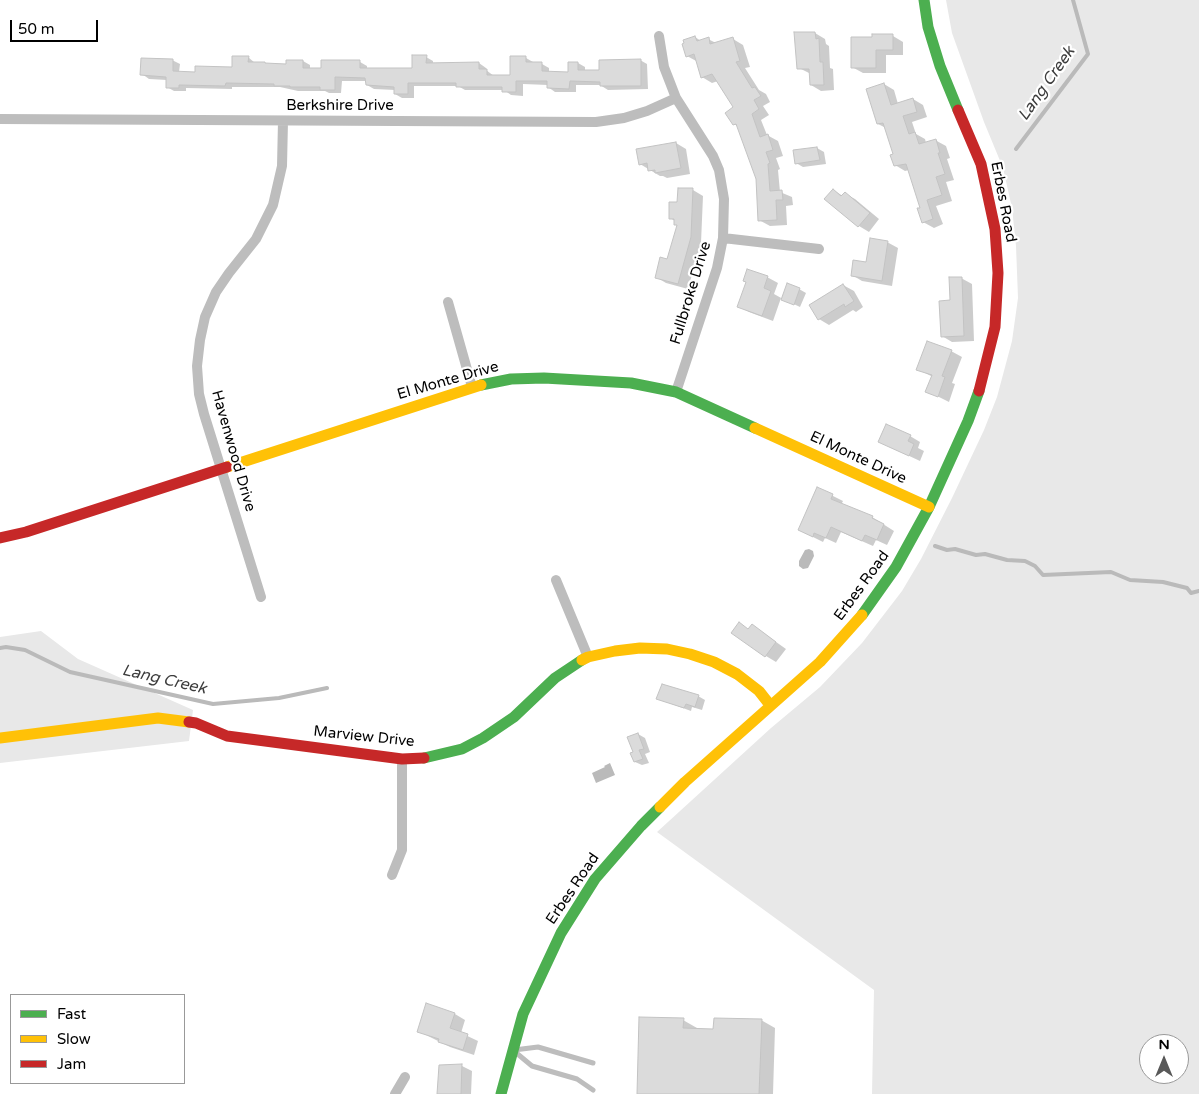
<!DOCTYPE html>
<style>
body{margin:0}
#map{position:relative;width:1199px;height:1094px;overflow:hidden;background:#fff;font-family:"Varela Round",sans-serif}
canvas{display:block}
.legend{position:absolute;left:10px;top:994px;width:175px;height:90px;box-sizing:border-box;background:#fff;border:1px solid #999;margin:0;padding:6px 9px;list-style:none;font-size:15px;color:#000}
.legend li{display:flex;align-items:center;gap:10px;height:25px}
.legend b{width:25px;border:1px solid #999}
.north{position:absolute;left:1139px;top:1034px;width:50px;height:50px;box-sizing:border-box;background:#fff;border:1px solid #999;border-radius:50%;rotate:0deg;font-size:14px;font-weight:700;line-height:20px;text-align:center;color:#000}
.north::after{content:'';display:block;margin:auto;width:18px;height:22px;background:#595959;clip-path:polygon(50% 0,100% 100%,50% 72%,0 100%)}
.scale{position:absolute;left:10px;top:20px;width:88px;height:22px;box-sizing:border-box;border:2px solid #000;border-top:0;padding-left:6px;font-size:15px;line-height:18px;white-space:nowrap;color:#000;-webkit-text-stroke:4px #fff;paint-order:stroke}
</style>
<div id="map">
<canvas width="1199" height="1094"></canvas>
<ul class="legend">
<li><b style="height:6px;background:#4caf50"></b>Fast</li>
<li><b style="height:6px;background:#ffc107"></b>Slow</li>
<li><b style="height:6px;background:#c62828"></b>Jam</li>
</ul>
<div class="north">N</div>
<div class="scale">50 m</div>
</div>
<script>
const g = document.querySelector('canvas').getContext('2d');
g.lineJoin = 'round';
function paint(path, color) { g.fillStyle = color; g.fill(path, 'evenodd'); }
const poly = rows => new Path2D(rows.map(r => 'M' + r).join(''));
function trace(path, color, width, dash) { g.strokeStyle = color; g.lineWidth = width; g.lineCap = dash ? 'butt' : 'round'; g.setLineDash(dash || []); g.stroke(path); }
function drawText(font, color, halo, rows, align = 'center') {
  g.font = font + ' "Varela Round",sans-serif'; g.lineWidth = 4.5; g.setLineDash([]); g.textBaseline = 'middle'; g.strokeStyle = halo; g.fillStyle = color; for (const [text, x, y, turn = 0] of rows) {
    g.save(); g.translate(x, y); g.rotate((+turn || 0) * Math.PI / 180); g.textAlign = isNaN(turn) ? turn : align; if (halo) g.strokeText(text, 0, 0); g.fillText(text, 0, 0); g.restore();
  }
}
paint(poly([
 [946,0,1199,0,1199,1094,872,1094,874,990,657,832,771,728,820,687,862,643,902,591,921,559,952,498,984,430,997,397,1012,341,1018,298,1016,246,1012,208,1003,168,984,122,952,33],
 [1149,1044,1179,1044,1179,1074,1149,1074],
 [41,631,78,659,193,710,189,741,0,763,0,637]
]), '#e8e8e8');
paint(poly([
 [809,549,813,551,814,556,808,568,803,569,799,566,799,561,805,550],
 [610,763,615,775,596,783,592,773,605,767,604,766]
]), '#bababa');
paint(poly([
 [815,33,825,39,826,44,829,46,830,68,833,69,834,90,821,91,811,85,811,74,799,68],
 [893,36,903,42,903,55,886,55,886,73,863,73,852,67,852,38],
 [695,37,701,41,708,39,716,43,733,39,743,45,750,67,745,68,759,90,766,94,770,102,763,106,769,115,761,120,767,135,778,141,783,156,776,158,780,169,778,170,780,192,792,197,793,205,786,206,787,225,770,226,759,220,757,178,739,127,734,124,735,108,718,81,712,83,702,77,698,62,687,56],
 [248,57,255,63,268,65,287,65,303,61,310,65,310,69,322,70,322,61,360,62,367,66,367,69,413,69,426,57,433,61,433,64,479,63,486,68,486,70,494,76,511,76,526,58,533,62,533,64,542,64,549,68,549,73,569,73,578,63,585,67,585,71,601,72,640,60,647,64,648,89,608,90,600,85,576,85,576,92,555,92,548,87,548,85,523,84,523,96,511,95,504,90,465,90,458,86,414,86,414,98,402,98,395,94,395,90,374,89,367,85,367,81,342,81,341,93,329,93,325,91,298,91,280,87,232,87,232,89,186,88,186,91,174,91,167,87,167,80,149,79,142,74,172,60,180,64,179,72,196,73,233,68],
 [884,84,894,90,898,104,913,99,923,105,927,117,912,122,916,134,925,139,926,143,935,140,946,146,950,158,947,159,954,180,946,182,952,201,936,206,943,224,934,228,923,222,921,208,909,170,905,171,895,165,895,154,886,128,878,124],
 [676,143,686,149,690,174,667,178,663,176,660,176,640,164],
 [817,148,824,152,826,164,803,167,796,163,794,151],
 [693,190,703,196,701,243,688,289,666,283,656,277,668,261,678,226,675,224,675,221,670,218,678,203],
 [833,190,843,196,845,194,855,199,879,219,869,232,859,226],
 [887,242,898,248,892,286,862,281,852,275,867,264],
 [767,277,778,283,774,294,783,299,799,289,806,293,800,307,781,298,773,321,749,312,738,306],
 [961,278,972,284,974,341,952,342,942,336,952,302],
 [843,285,854,291,863,307,856,312,853,310,829,325,819,319],
 [951,351,962,357,952,383,955,384,949,402,927,391,933,377,917,369],
 [910,436,920,442,918,448,924,451,920,461,890,447],
 [817,488,843,501,841,505,872,517,894,531,887,545,876,540,873,546,841,532,836,543,825,538,823,542,799,530],
 [739,624,749,630,762,632,786,649,776,662,766,656],
 [698,696,705,700,702,710,692,707,691,711,658,699],
 [638,734,645,738,650,752,645,754,649,763,642,765,635,762,632,754,635,752],
 [427,1005,455,1014,465,1020,461,1033,478,1041,474,1055,450,1047,418,1031],
 [683,1020,697,1028,697,1030,714,1030,761,1020,775,1028,773,1094,638,1094],
 [462,1066,472,1071,471,1094,439,1094]
]), '#0003');
trace(poly([
 [1016,149,1088,54,1073,0],
 [935,546,947,550,955,549,976,555,985,554,1007,560,1025,561,1035,566,1043,575,1111,572,1130,580,1163,582,1187,588,1191,593,1199,591],
 [0,648,6,647,25,650,70,672,213,704,279,698,327,688]
]), '#bababa', 4);
const building = poly([
 [794,32,815,32,816,39,819,38,820,62,823,62,824,85,810,85,809,69,797,69,794,32],
 [872,34,893,34,893,50,876,50,876,68,851,68,851,37,872,37,872,34],
 [695,36,697,41,709,37,710,44,733,37,740,61,736,62,752,88,755,87,761,96,754,100,759,109,752,114,760,137,768,134,773,150,766,152,770,163,768,164,770,191,782,190,783,200,776,200,777,220,758,221,756,179,736,124,733,125,725,113,733,107,712,74,701,78,694,54,686,57,682,44,684,43,683,40,695,36],
 [412,55,427,55,426,63,479,62,479,69,487,69,487,75,510,75,510,56,526,56,526,62,542,62,542,71,568,72,568,62,578,62,578,70,599,70,599,60,641,59,641,86,600,86,600,82,570,81,569,89,547,88,547,81,516,81,516,92,502,92,502,87,456,87,456,83,408,83,408,94,394,94,394,87,366,85,365,78,335,77,335,90,320,90,320,87,290,87,290,86,274,86,274,84,226,83,225,86,179,85,179,88,166,88,166,77,140,75,141,58,173,59,173,71,195,72,195,66,232,67,232,56,249,56,248,62,265,62,265,63,286,64,286,60,303,60,303,68,321,68,321,60,360,60,360,68,412,68,412,55],
 [884,83,891,105,913,98,917,112,903,116,909,134,915,132,919,144,936,139,940,153,938,153,945,174,936,177,942,195,927,200,933,219,922,223,917,208,920,208,906,164,894,166,890,155,893,154,883,123,877,124,866,89,884,83],
 [676,142,681,168,655,173,655,170,648,171,647,163,639,165,636,149,676,142],
 [817,147,820,160,795,164,793,150,817,147],
 [678,188,693,188,691,237,678,284,655,278,660,257,667,259,677,225,674,225,674,219,669,219,669,202,677,202,678,188],
 [833,189,841,196,845,192,870,213,858,227,824,199,833,189],
 [870,238,888,241,882,281,851,276,853,260,866,262,870,238],
 [747,269,768,276,764,288,771,291,762,316,737,307,746,282,743,281,747,269],
 [949,277,962,277,964,336,941,337,939,301,950,300,949,277],
 [787,283,800,288,794,305,781,300,787,283],
 [843,284,854,301,845,307,844,304,818,320,809,305,843,284],
 [927,341,952,350,942,376,945,377,938,397,925,392,932,375,916,370,927,341],
 [886,424,911,435,908,441,914,444,909,456,878,442,886,424],
 [817,487,833,494,831,499,873,516,872,518,884,524,877,540,865,535,862,541,831,527,826,538,814,533,813,537,798,530,817,487],
 [739,622,748,629,752,624,776,642,765,657,731,633,739,622],
 [662,684,699,695,695,707,686,704,684,708,656,699,662,684],
 [638,733,644,749,639,750,643,759,634,762,630,753,633,752,627,737,638,733],
 [426,1003,455,1013,450,1028,468,1034,463,1050,438,1042,439,1039,417,1032,426,1003],
 [639,1017,684,1018,683,1028,713,1029,714,1018,762,1019,759,1094,637,1094,639,1017],
 [462,1064,461,1094,437,1094,439,1065,462,1064]
]);
paint(building, '#dbdbdb');
trace(building, '#c3c3c3', 1);
trace(poly([
 [514,1050,538,1047,593,1063],
 [514,1051,532,1066,577,1079,593,1090]
]), '#bdbdbd', 5);
trace(poly([
 [659,36,664,67,671,85,676,98,713,156,719,170,724,199,723,238,717,268,676,392],
 [0,119,596,122,624,118,647,111,676,98],
 [723,238,819,249],
 [448,302,472,387],
 [556,580,588,657],
 [261,597,204,414,199,394,197,366,200,340,205,317,216,292,229,273,256,239,273,205,282,166,283,121],
 [392,875,402,850,402,759],
 [395,1094,405,1077]
]), '#bdbdbd', 10);
trace(poly([
 [924,0,928,27,940,66,958,110],
 [481,385,511,379,544,378,631,383,676,392,755,428],
 [862,615,896,567,929,507,968,421,979,391],
 [424,758,462,749,483,738,514,717,555,678,582,660],
 [501,1094,523,1014,561,933,595,879,641,826,660,807]
]), '#4caf50', 11);
trace(poly([
 [755,428,929,507],
 [227,467,481,385],
 [582,660,588,657,615,651,640,648,667,649,690,654,714,662,737,674,759,691,770,705],
 [0,738,158,718,189,722],
 [660,807,685,782,820,662,862,615]
]), '#ffc107', 11);
trace(poly([
 [958,110,981,164,995,229,998,273,995,327,979,391],
 [0,538,26,532,227,467],
 [189,722,196,723,227,736,402,759,424,758]
]), '#c62828', 11);
drawText('15px', '#000', '#fff', [
 ["Berkshire Drive",340,106],
 ["Erbes Road",1003,202,79],
 ["Fullbroke Drive",691,293,-73],
 ["El Monte Drive",448,381,-16],
 ["Havenwood Drive",233,451,74],
 ["El Monte Drive",858,458,25],
 ["Erbes Road",862,586,-54],
 ["Marview Drive",364,737,6],
 ["Erbes Road",573,889,-56]
]);
drawText('italic 16px', '#3d3d3d', '#fff', [
 ["Lang Creek",1047,84,-55],
 ["Lang Creek",164,680,13]
]);
</script>
